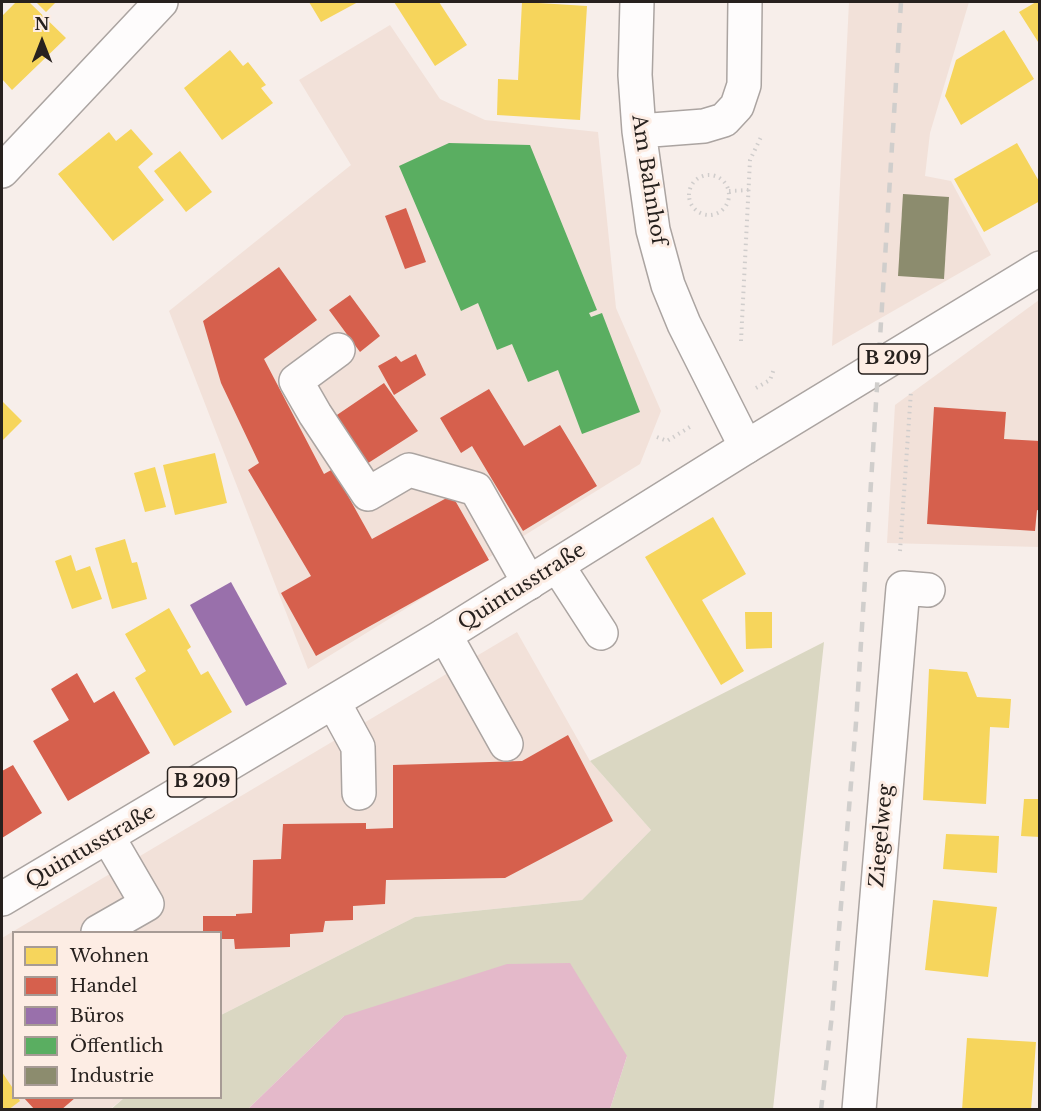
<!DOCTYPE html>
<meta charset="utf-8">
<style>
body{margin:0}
#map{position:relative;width:1041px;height:1111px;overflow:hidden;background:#f7eeea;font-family:"Libre Baskerville",serif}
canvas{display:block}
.frame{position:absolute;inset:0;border:3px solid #27211e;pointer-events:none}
.legend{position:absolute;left:12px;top:931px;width:210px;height:168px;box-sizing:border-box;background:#fdede4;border:2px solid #a79b95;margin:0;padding:8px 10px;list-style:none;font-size:18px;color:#27211e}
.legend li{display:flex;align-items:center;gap:12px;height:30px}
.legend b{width:30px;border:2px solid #a79b95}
.north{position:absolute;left:12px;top:12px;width:60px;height:60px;-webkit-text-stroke:4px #fdede4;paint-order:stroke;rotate:0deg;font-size:16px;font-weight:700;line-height:24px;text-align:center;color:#27211e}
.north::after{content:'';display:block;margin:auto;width:21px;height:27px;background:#27211e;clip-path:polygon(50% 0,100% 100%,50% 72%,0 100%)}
</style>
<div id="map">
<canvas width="1041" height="1111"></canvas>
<div class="frame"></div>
<ul class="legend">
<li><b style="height:16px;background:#f6d55c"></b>Wohnen</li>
<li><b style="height:16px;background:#d6604d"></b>Handel</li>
<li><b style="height:16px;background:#9970ab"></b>Büros</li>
<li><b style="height:16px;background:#5aae61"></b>Öffentlich</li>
<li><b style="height:16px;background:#8c8c6e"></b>Industrie</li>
</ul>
<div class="north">N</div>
</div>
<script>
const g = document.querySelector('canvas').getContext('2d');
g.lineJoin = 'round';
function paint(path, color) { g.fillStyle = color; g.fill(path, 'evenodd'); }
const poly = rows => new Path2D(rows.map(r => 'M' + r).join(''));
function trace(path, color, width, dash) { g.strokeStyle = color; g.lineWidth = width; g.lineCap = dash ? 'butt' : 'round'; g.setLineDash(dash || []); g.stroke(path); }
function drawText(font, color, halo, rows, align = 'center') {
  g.font = font + ' "Libre Baskerville",serif'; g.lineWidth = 6; g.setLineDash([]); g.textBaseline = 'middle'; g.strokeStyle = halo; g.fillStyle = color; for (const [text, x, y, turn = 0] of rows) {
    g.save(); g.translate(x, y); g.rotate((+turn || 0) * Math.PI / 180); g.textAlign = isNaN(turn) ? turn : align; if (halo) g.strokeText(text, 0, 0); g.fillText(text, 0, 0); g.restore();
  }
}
paint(poly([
 [849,2,969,2,930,133,925,176,951,181,991,255,832,346],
 [390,25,440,99,485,120,598,132,616,308,661,411,640,464,308,669,169,311,351,165,299,80],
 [1039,300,1039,547,887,543,895,405],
 [517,632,590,761,651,830,582,900,415,917,221,1015,220,932,14,932,14,1098,124,1098,110,1109,2,1109,2,938]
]), '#f2e1d9');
paint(poly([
 [824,642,773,1109,610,1109,627,1056,344,1016,248,1109,110,1110,124,1098,220,1098,221,1015,415,917,582,900,651,830,590,761]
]), '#dad7c2');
paint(poly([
 [570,963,627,1056,610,1109,248,1109,344,1016,507,964]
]), '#e4b9ca');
paint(poly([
 [16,2,29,2,66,38,12,90,2,79,2,16],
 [36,2,56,2,46,12],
 [309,2,358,2,321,22],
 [394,2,439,2,467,45,435,66],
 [522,2,587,6,580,120,497,115,498,79,518,80],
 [1036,2,1040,2,1040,45,1019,12],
 [1004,30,1034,79,961,125,945,96,956,60],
 [230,50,243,66,248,62,266,85,261,88,273,103,222,140,184,88],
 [131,129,153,154,138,167,164,200,113,241,58,174,109,132,116,141],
 [1017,143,1040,183,1040,201,984,232,954,179],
 [180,151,212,192,186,212,154,171],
 [2,401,22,421,2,441],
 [215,453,227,503,175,515,163,465],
 [155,467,166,507,145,512,134,473],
 [713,517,746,574,702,600,744,671,721,685,645,557],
 [125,539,132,563,137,562,147,599,112,609,95,548],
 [71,555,76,571,90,566,102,599,72,609,55,561],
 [169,608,191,647,187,650,201,675,208,671,232,712,174,746,135,678,146,671,125,634],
 [745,612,772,612,772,648,746,649],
 [929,669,967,672,977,697,1011,699,1009,728,990,727,986,804,923,800],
 [1024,799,1040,799,1040,837,1021,836],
 [946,834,999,836,997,873,943,869],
 [933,900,997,907,988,977,925,970],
 [967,1038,1036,1042,1031,1110,962,1110],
 [2,1072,14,1090,14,1098,18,1098,20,1101,8,1110,2,1110]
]), '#f6d55c');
paint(poly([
 [406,208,426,262,405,269,385,216],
 [279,267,317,320,264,359,324,474,333,469,372,539,452,495,489,560,316,656,281,593,311,576,248,470,259,463,221,383,203,321],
 [350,295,380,336,360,352,329,310],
 [416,354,426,375,394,395,378,366,396,356,401,362],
 [384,383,418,431,362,467,331,419],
 [489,389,524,446,560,425,597,486,523,531,472,446,461,453,440,418],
 [934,407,1006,412,1004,439,1040,441,1040,511,1037,510,1035,531,927,524],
 [77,673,94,703,114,691,150,753,68,801,33,741,69,720,51,689],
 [568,735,613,821,505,878,386,880,385,904,353,906,353,920,325,921,323,932,290,934,290,947,235,949,234,939,220,939,220,932,203,932,203,916,236,916,236,914,252,913,253,860,281,859,283,824,366,823,366,829,393,828,393,765,522,761],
 [13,765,42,813,2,838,2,771],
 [24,1098,75,1098,61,1110,35,1110]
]), '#d6604d');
paint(poly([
 [231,582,287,684,246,706,190,605]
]), '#9970ab');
paint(poly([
 [449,143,530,145,597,310,589,313,591,317,602,313,640,412,582,434,558,370,528,382,512,344,497,350,478,303,461,311,399,166]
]), '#5aae61');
paint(poly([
 [903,194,949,197,944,279,898,276]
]), '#8c8c6e');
const minor = poly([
 [637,2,635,75,639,131,653,230,668,285,684,324,746,447],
 [639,131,704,126,724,120,737,106,744,85,745,2],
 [2,171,161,2],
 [338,350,296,381,315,414,368,494,409,470,476,489,529,583],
 [557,565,601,633],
 [445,635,506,744],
 [334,703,358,747,359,793],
 [98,932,147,904,108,837],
 [859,1110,903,588,928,590]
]);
const major = poly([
 [2,899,445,635,746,447,1040,268]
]);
trace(minor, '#aba4a1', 36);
trace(major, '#aba4a1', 36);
trace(poly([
 '689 195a20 20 0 1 1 40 0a20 20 0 1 1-40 0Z',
 [729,191,749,190],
 [741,341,750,160,761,137],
 [756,388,770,380,774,369],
 [657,437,667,441,693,425],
 [900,551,911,391]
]), '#d0cdcc', 4, [1.5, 4.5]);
trace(minor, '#fefcfc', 33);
trace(major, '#fefcfc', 33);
trace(poly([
 [821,1110,832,1015,856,723,901,2]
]), '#d0cecc', 4.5, [10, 10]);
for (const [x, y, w] of [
 [893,359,69],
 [202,782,69]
]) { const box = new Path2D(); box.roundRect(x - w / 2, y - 15, w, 30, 4.5); g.fillStyle = '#fdede4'; g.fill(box); trace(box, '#27211e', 1.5); }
drawText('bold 18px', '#27211e', null, [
 ["B 209",893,359],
 ["B 209",202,782]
]);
drawText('20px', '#27211e', '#fdede4', [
 ["Am Bahnhof",648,180,81],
 ["Quintusstraße",522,587,-32],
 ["Ziegelweg",882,836,-85],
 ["Quintusstraße",91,847,-30]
]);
</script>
